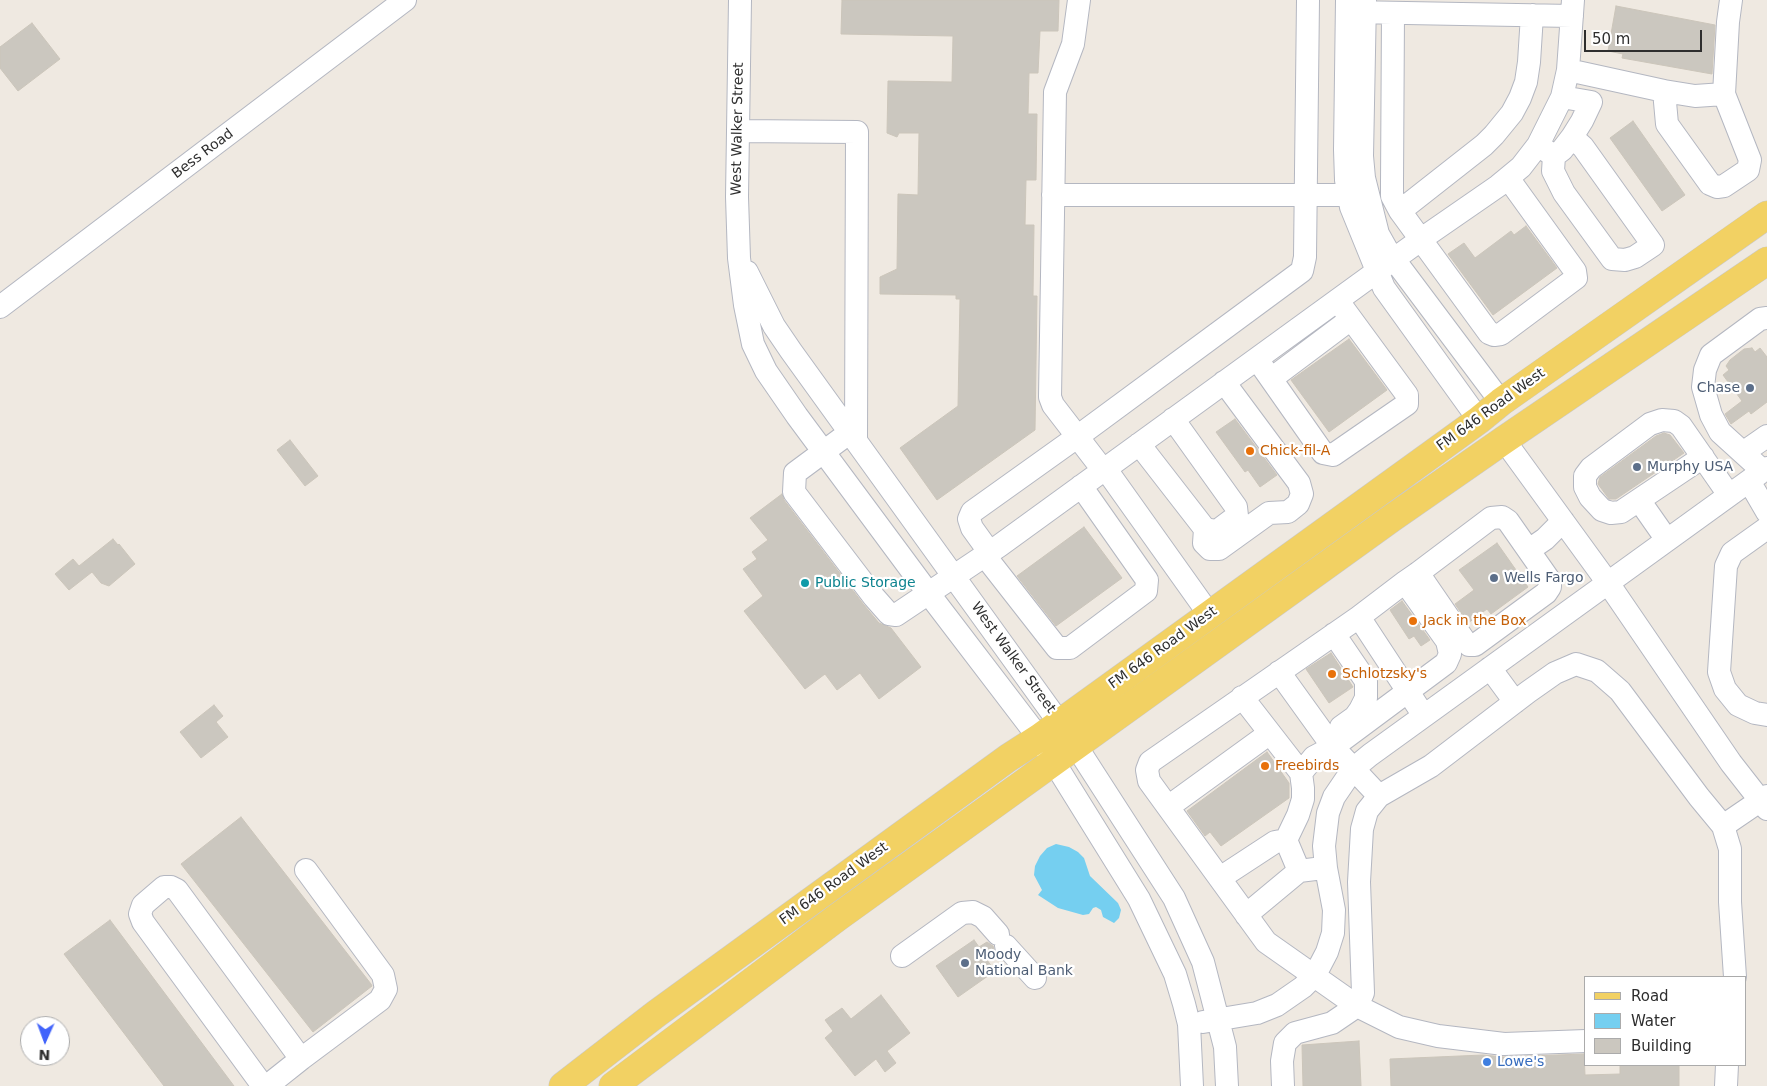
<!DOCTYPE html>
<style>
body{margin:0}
#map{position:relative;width:1767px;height:1086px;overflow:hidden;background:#efe9e1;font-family:"DejaVu Sans",sans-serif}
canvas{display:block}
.legend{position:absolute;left:1584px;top:976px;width:162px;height:90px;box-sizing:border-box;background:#fff;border:1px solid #ababab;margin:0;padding:6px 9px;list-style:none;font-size:15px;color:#2e2e2e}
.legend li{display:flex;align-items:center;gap:10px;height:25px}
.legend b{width:25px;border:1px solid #ababab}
.north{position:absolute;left:20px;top:1016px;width:50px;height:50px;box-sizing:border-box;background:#fff;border:1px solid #ababab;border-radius:50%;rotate:182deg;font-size:14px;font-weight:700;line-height:20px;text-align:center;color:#2e2e2e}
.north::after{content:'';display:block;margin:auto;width:18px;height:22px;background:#4264fb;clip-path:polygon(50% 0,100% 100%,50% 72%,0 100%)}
.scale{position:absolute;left:1584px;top:30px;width:118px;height:22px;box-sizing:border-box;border:2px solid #2e2e2e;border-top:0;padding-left:6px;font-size:15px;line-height:18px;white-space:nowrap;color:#2e2e2e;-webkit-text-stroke:4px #fff;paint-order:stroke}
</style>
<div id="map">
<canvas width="1767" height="1086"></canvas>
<ul class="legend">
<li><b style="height:6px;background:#f2d163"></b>Road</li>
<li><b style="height:14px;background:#75cff0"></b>Water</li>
<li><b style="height:14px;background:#cbc7bf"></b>Building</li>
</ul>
<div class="north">N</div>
<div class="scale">50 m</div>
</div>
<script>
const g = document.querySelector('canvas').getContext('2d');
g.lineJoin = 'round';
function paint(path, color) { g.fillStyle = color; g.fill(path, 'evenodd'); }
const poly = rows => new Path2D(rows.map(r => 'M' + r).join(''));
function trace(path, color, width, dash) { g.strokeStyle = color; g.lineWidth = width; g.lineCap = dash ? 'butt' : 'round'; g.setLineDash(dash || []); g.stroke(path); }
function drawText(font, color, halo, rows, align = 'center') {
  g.font = font + ' "DejaVu Sans",sans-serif'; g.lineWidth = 4.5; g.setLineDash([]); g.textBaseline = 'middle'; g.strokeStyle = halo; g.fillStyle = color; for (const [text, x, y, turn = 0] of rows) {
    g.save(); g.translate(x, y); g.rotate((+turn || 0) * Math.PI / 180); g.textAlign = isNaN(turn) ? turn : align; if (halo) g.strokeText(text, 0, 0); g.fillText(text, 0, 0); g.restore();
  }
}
paint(poly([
 [1056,844,1069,847,1078,852,1084,858,1090,876,1118,903,1121,910,1119,918,1114,923,1103,917,1101,910,1096,907,1093,908,1089,914,1083,915,1058,908,1038,895,1042,890,1034,875,1035,866,1040,856,1047,848]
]), '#75cff0');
const building = poly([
 [842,0,1059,0,1058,31,1040,31,1038,73,1029,73,1028,114,1037,114,1036,180,1026,180,1025,225,1034,225,1033,296,1037,296,1035,430,937,500,900,448,958,406,960,299,956,299,956,295,880,294,880,277,897,269,898,194,918,195,919,133,899,133,897,137,887,133,888,81,952,82,953,36,841,34,842,0],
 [1616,6,1715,25,1712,74,1622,58,1623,54,1608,51,1616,6],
 [32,23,60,59,18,91,0,68,0,47,32,23],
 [1633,121,1685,195,1662,211,1610,138,1633,121],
 [1526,226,1557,268,1493,315,1448,254,1464,243,1475,258,1511,231,1514,235,1526,226],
 [1349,339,1387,390,1329,432,1291,380,1349,339],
 [1752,348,1755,352,1760,348,1767,357,1767,402,1751,414,1749,411,1731,424,1725,414,1742,401,1723,375,1729,370,1726,366,1730,360,1744,349,1752,348],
 [1235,419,1277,475,1260,487,1248,470,1245,472,1216,432,1235,419],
 [1664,433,1670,435,1684,453,1616,499,1609,499,1598,484,1600,477,1656,436,1664,433],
 [290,440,318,476,305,486,277,450,290,440],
 [782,494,784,500,864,605,879,623,891,628,921,667,879,699,860,673,837,690,825,674,805,689,744,611,763,596,743,569,757,559,752,552,768,540,750,518,782,494],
 [1084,527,1122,578,1056,626,1017,576,1084,527],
 [113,539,118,545,119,544,135,564,109,586,101,583,92,572,69,590,55,574,73,559,79,566,113,539],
 [1497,543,1528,587,1491,614,1487,609,1468,623,1455,604,1474,590,1459,570,1497,543],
 [1402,601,1430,640,1421,646,1414,636,1409,639,1390,610,1402,601],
 [1331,653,1353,687,1329,703,1306,669,1331,653],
 [214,705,223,716,216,722,228,737,201,758,180,732,214,705],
 [1267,752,1289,783,1289,798,1221,846,1210,832,1205,836,1187,811,1267,752],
 [241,817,371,984,372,986,313,1032,181,864,241,817],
 [110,920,234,1086,164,1086,64,954,110,920],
 [974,940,979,947,987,942,993,946,996,954,987,960,995,971,958,997,936,966,974,940],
 [881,995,910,1033,887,1051,896,1063,885,1072,876,1059,855,1076,825,1038,833,1031,825,1020,842,1008,851,1019,881,995],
 [1359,1041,1361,1086,1303,1086,1302,1045,1359,1041],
 [1584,1054,1585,1075,1620,1074,1620,1065,1679,1065,1679,1086,1391,1086,1390,1059,1483,1055,1504,1057,1584,1054]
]);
paint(building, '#cbc7bf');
trace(building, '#cbc5ba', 1);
const minor = poly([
 [740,0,737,197,739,258,745,305,753,344,766,371,797,416,929,594,1039,738,1139,899,1175,974,1184,1004,1189,1024,1192,1086],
 [1079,0,1073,44,1055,92,1050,397,1053,405,1103,470],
 [1347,0,1345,150,1346,180,1351,207,1384,288,1479,420],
 [1365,0,1362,156,1364,178,1378,234,1387,250,1501,402],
 [1351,12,1572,16],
 [1393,13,1392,184,1392,196,1400,211],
 [1568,70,1664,91,1667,124,1710,184,1717,187,1724,186,1748,170,1750,160,1724,94,1728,22,1731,0],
 [1664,91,1695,96,1724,94],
 [1562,97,1591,102,1582,121,1572,137],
 [738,131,857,132,856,441],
 [1538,145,1554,156,1553,171,1564,193,1612,259,1625,260,1635,257,1653,245,1583,147,1572,137,1562,150,1554,156],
 [1508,178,1575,271,1576,278,1501,334,1494,335,1489,333,1400,211,1484,145,1494,135,1512,113,1520,98,1526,82,1529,62,1532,15],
 [1053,195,1349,195],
 [747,272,774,326,791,351,1076,746,1174,898,1203,962,1225,1047,1227,1086],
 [0,307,405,0],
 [1257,359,1323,453,1333,455,1407,404,1407,395,1338,301],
 [1271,379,1351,319],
 [849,433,795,473,794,492,874,597,889,614,896,615,999,546,1430,233,1498,186,1521,167,1538,145,1562,97,1568,70,1573,0],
 [1504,440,1608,583,1731,763,1767,809],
 [1139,444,1205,529,1217,531,1237,516,1236,507,1173,419],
 [1744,452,1767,436],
 [1703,457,1621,512,1611,513,1602,510,1590,497,1585,487,1585,476,1591,468,1650,424,1662,420,1674,421,1681,426,1729,495],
 [1105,468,1209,614],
 [1763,471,1720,432,1711,415,1703,387,1705,370,1711,355,1760,319,1767,318],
 [1749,481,1767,512],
 [1639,500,1667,540],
 [1767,528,1732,553,1726,566,1719,672,1725,689,1738,705,1755,713,1767,715],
 [1205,529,1204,543,1210,549,1219,549,1269,513,1288,512,1298,504,1302,494,1299,483,1224,382],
 [1529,550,1545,539,1563,521],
 [990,553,972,528,969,519,972,512,1077,437,1302,271,1305,257,1308,0],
 [985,556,1057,648,1070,648,1146,591,1147,580,1081,486],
 [1405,582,1418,573,1491,518,1502,517,1508,521,1550,581,1550,587,1546,593,1475,645,1469,645,1464,640,1418,573],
 [1334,634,1366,681,1366,698,1360,710,1355,717,1341,727],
 [1490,668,1515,702],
 [1279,672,1333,747,1446,663,1450,654,1447,641,1405,582,1359,617],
 [1242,697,1301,773,1314,757,1333,747,1379,796],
 [1424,716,1359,617,1150,762,1147,770,1149,781,1266,942,1357,1006,1399,1027,1438,1036,1504,1044,1586,1041],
 [1168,807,1270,733],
 [1723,826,1767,796],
 [1286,840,1298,815,1303,799,1303,788,1301,773],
 [1220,878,1275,842,1286,840,1299,871],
 [1246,915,1299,871,1315,869],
 [1006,946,1035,978],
 [902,956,962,913,973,912,983,917,998,934],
 [1203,1022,1257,1013,1277,1005,1303,987,1315,975,1327,952,1333,933,1334,910,1326,868,1324,846,1328,813,1334,797,1353,769,1370,755,1767,468],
 [301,1059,380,1000,386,989,383,975,306,870],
 [263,1086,143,922,140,914,143,905,164,887,171,887,177,890,301,1059,267,1086],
 [1283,1086,1282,1061,1285,1043,1295,1033,1332,1023,1357,1006,1363,993,1359,882,1362,829,1367,811,1379,796,1431,766,1528,692,1555,673,1576,664,1597,671,1620,691,1699,797,1723,826,1730,849,1730,902,1735,977],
 [1726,1086,1727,1065]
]);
const major = poly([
 [563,1086,656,1014,1008,758,1039,738,1479,420,1501,402,1767,215],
 [613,1086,838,917,1392,518,1504,440,1767,261]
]);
trace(minor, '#b4b7c1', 24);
trace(major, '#c9c9c9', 29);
trace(minor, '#fff', 22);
trace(major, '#f2d163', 28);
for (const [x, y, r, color] of [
 [1750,388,5,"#5c6f8a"],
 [1250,451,5,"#e8710a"],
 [1637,467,5,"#5c6f8a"],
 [1494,578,5,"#5c6f8a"],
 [805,583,5,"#0f9aa8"],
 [1413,621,5,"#e8710a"],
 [1332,674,5,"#e8710a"],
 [1265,766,5,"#e8710a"],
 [965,963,5,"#5c6f8a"],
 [1487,1062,5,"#3f7fe0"]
]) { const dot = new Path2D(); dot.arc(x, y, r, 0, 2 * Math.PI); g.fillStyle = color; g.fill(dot); trace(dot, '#fff', 2); }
drawText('14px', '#2e2e2e', '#fff', [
 ["West Walker Street",738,129,-89],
 ["Bess Road",203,154,-37],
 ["FM 646 Road West",1491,410,-36],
 ["FM 646 Road West",1163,648,-36],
 ["West Walker Street",1013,658,54],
 ["FM 646 Road West",834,884,-36]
]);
drawText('14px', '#4e5e75', '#fff', [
 ["Chase",1740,388,"right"],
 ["Murphy USA",1647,467],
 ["Wells Fargo",1504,578],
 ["Moody",975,955],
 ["National Bank",975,971]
], 'left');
drawText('14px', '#c56008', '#fff', [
 ["Chick-fil-A",1260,451],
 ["Jack in the Box",1423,621],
 ["Schlotzsky's",1342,674],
 ["Freebirds",1275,766]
], 'left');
drawText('14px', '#0d838f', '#fff', [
 ["Public Storage",815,583]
], 'left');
drawText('14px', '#366cbe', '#fff', [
 ["Lowe's",1497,1062]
], 'left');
</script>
